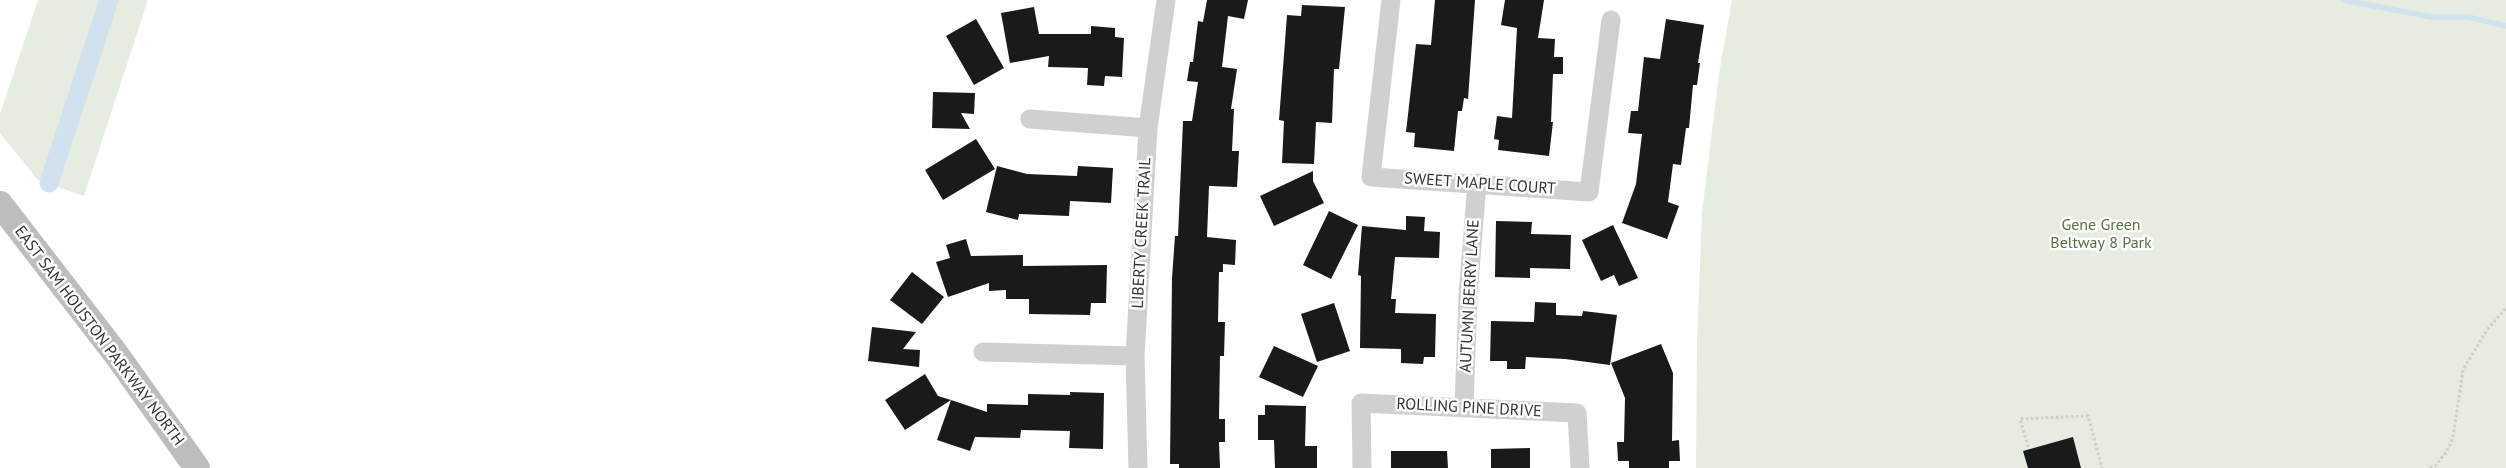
<!DOCTYPE html>
<style>
body{margin:0}
canvas{display:block;background:#fff}
</style>
<canvas width="2506" height="468"></canvas>
<script>
const g = document.querySelector('canvas').getContext('2d');
g.lineJoin = 'round';
function paint(path, color) { g.fillStyle = color; g.fill(path, 'evenodd'); }
const poly = rows => new Path2D(rows.map(r => 'M' + r).join(''));
function trace(path, color, width, dash) { g.strokeStyle = color; g.lineWidth = width; g.lineCap = dash ? 'butt' : 'round'; g.setLineDash(dash || []); g.stroke(path); }
function drawText(font, color, halo, rows, align = 'center') {
  g.font = font + ' "PT Sans",sans-serif'; g.lineWidth = 5; g.setLineDash([]); g.textBaseline = 'middle'; g.strokeStyle = halo; g.fillStyle = color; for (const [text, x, y, turn = 0] of rows) {
    g.save(); g.translate(x, y); g.rotate((+turn || 0) * Math.PI / 180); g.textAlign = isNaN(turn) ? turn : align; if (halo) g.strokeText(text, 0, 0); g.fillText(text, 0, 0); g.restore();
  }
}
paint(poly([
 [38,0,148,0,84,196,38,180,0,133,0,114],
 [1732,0,2506,0,2506,468,1696,468,1697,341,1702,213,1719,74]
]), '#e6ecdf');
trace(poly([
 [2343,0,2432,17,2468,17,2506,26]
]), '#cfe2ee', 5.5);
trace(poly([
 [49,183,109,0]
]), '#cfe2ee', 19);
paint(poly([
 [1207,0,1248,0,1244,19,1228,16,1222,67,1237,69,1231,109,1234,109,1232,151,1239,151,1237,187,1209,186,1207,237,1236,240,1235,265,1223,264,1223,272,1219,272,1218,322,1225,322,1224,356,1220,356,1219,419,1225,419,1225,442,1219,442,1220,468,1179,468,1179,464,1170,464,1172,278,1175,236,1178,236,1183,121,1192,121,1198,82,1187,81,1190,62,1193,62,1198,21,1203,22],
 [1435,0,1475,0,1468,99,1464,98,1462,111,1458,111,1454,151,1414,147,1415,133,1406,132,1416,44,1431,45],
 [1505,0,1544,0,1538,38,1555,39,1554,57,1563,57,1563,74,1553,74,1551,122,1553,122,1549,156,1498,150,1499,140,1494,139,1497,116,1512,118,1517,28,1501,25],
 [1302,5,1345,7,1339,69,1334,69,1332,123,1316,122,1314,164,1282,163,1284,121,1279,120,1287,15,1301,16],
 [1034,7,1039,34,1091,34,1091,26,1115,28,1115,37,1124,38,1122,77,1105,76,1104,86,1087,85,1088,68,1048,67,1049,56,1010,63,1001,13],
 [976,19,1004,68,974,85,946,36],
 [1666,19,1704,25,1698,63,1700,63,1697,85,1693,85,1689,128,1686,128,1681,165,1673,164,1668,202,1679,206,1667,239,1622,223,1636,184,1642,134,1628,133,1631,111,1638,111,1644,57,1660,59],
 [933,92,975,93,974,114,961,113,970,129,932,128],
 [976,139,995,169,943,200,925,170],
 [997,166,1027,174,1077,176,1078,166,1113,168,1111,203,1070,201,1069,216,1019,214,1018,220,986,212],
 [1313,171,1313,181,1324,203,1274,226,1260,196],
 [1329,211,1358,225,1331,279,1303,265],
 [1406,216,1425,217,1424,231,1440,232,1439,258,1395,257,1391,299,1396,299,1395,313,1436,314,1435,357,1424,357,1423,364,1401,363,1401,349,1360,348,1361,276,1358,275,1362,226,1406,230],
 [1496,221,1532,222,1531,234,1571,235,1570,269,1530,268,1530,278,1495,277],
 [1613,225,1638,278,1619,286,1614,275,1601,281,1582,240],
 [966,239,971,256,1023,255,1023,266,1107,265,1106,303,1091,303,1090,315,1029,314,1029,299,1006,299,1006,290,989,291,989,283,948,297,936,262,950,258,946,245],
 [912,272,944,297,922,324,890,300],
 [1535,302,1556,303,1556,315,1582,316,1583,311,1617,315,1610,365,1565,359,1526,357,1525,369,1507,369,1507,361,1490,361,1491,321,1534,322],
 [1334,303,1350,351,1317,362,1301,314],
 [872,327,916,332,903,349,920,350,919,367,868,361],
 [1661,344,1673,373,1672,441,1679,440,1680,461,1669,461,1669,468,1629,468,1629,461,1618,461,1617,442,1624,442,1625,398,1611,363],
 [1274,346,1318,366,1303,397,1259,377],
 [925,374,938,396,951,400,905,430,885,400],
 [1070,392,1104,393,1103,449,1069,448,1070,431,1021,430,1020,438,975,437,970,451,937,440,951,400,987,412,987,404,1028,405,1028,394,1070,395],
 [1265,405,1306,406,1305,446,1317,446,1317,468,1275,468,1274,440,1258,440,1258,415,1265,415],
 [2073,437,2081,468,2028,468,2023,451],
 [1530,448,1530,468,1491,468,1491,449],
 [1391,451,1447,451,1448,468,1391,468]
]), '#1a1a1a');
trace(poly([
 [2028,447,2020,419,2088,416,2102,468],
 [2430,468,2435,466,2447,451,2453,438,2463,370,2487,330,2506,308]
]), '#cdcdcd', 3, [2.5, 2.5]);
trace(poly([
 [1391,0,1371,177,1589,192,1611,20],
 [1030,119,1148,128],
 [983,352,1135,356],
 [1464,408,1468,295,1477,183],
 [1138,468,1135,356,1148,128,1166,0],
 [1362,468,1361,403,1577,413,1580,468]
]), '#d0d0d0', 19);
trace(poly([
 [0,204,116,354,197,468]
]), '#bdbdbd', 26);
drawText('16px', '#333', '#fff', [
 ["SWEET MAPLE COURT",1480,184,4],
 ["LIBERTY CREEK TRAIL",1142,233,-87],
 ["AUTUMN BERRY LANE",1470,296,-87],
 ["EAST SAM HOUSTON PARKWAY NORTH",99,336,53],
 ["ROLLING PINE DRIVE",1469,408,3]
]);
drawText('16px', '#56703f', '#fff', [
 ["Gene Green",2101,225],
 ["Beltway 8 Park",2101,243]
]);
</script>
